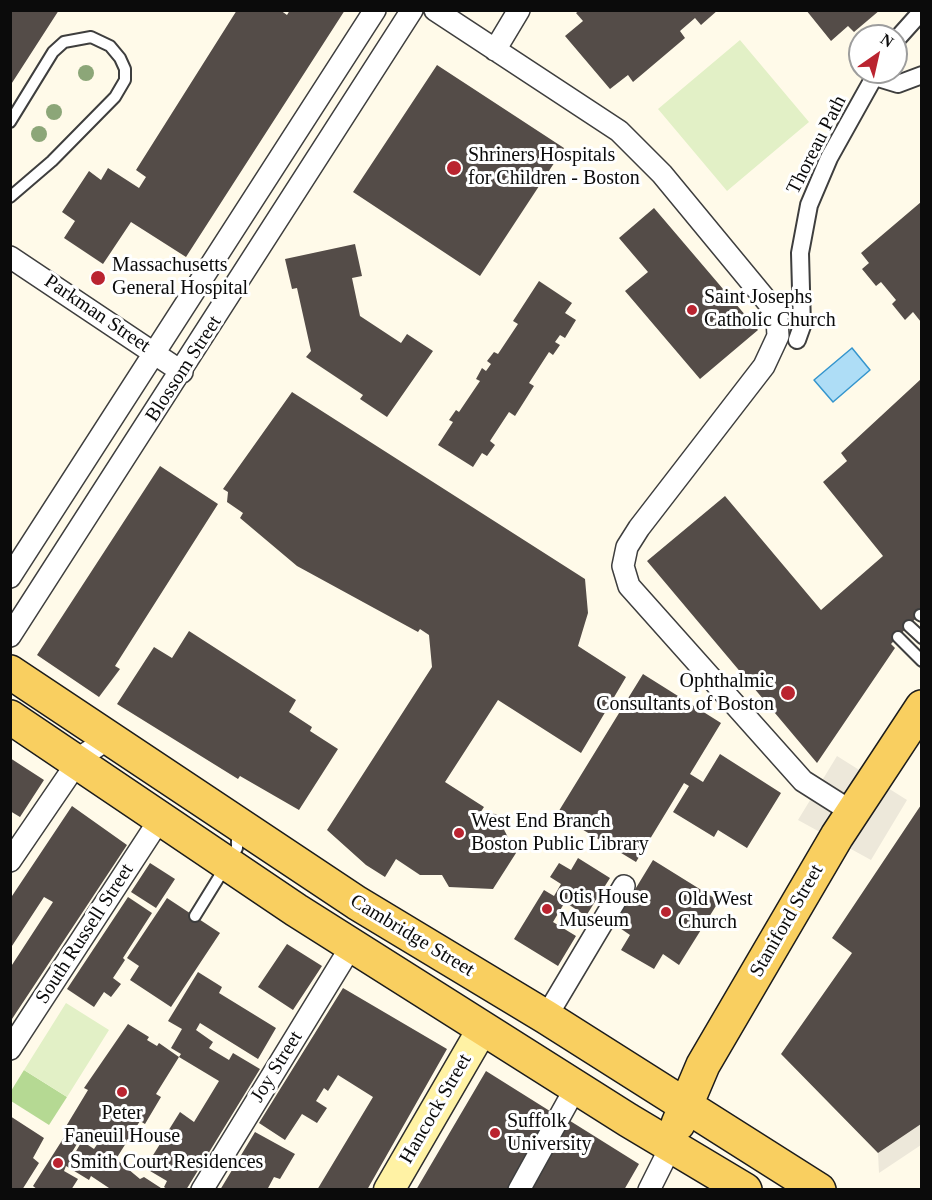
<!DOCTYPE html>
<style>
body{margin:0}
#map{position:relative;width:932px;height:1200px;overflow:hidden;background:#fffae9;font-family:"Times New Roman",serif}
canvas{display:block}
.frame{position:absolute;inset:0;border:12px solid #0b0b0b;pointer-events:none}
.north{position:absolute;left:848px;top:24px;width:60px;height:60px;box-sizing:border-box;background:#fff;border:2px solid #9d9d9d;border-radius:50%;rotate:34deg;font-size:16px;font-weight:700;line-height:24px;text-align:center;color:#0b0b0b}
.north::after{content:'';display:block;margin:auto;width:21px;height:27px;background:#ba2430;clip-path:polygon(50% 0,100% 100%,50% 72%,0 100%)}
</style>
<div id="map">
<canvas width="932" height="1200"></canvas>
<div class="frame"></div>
<div class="north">N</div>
</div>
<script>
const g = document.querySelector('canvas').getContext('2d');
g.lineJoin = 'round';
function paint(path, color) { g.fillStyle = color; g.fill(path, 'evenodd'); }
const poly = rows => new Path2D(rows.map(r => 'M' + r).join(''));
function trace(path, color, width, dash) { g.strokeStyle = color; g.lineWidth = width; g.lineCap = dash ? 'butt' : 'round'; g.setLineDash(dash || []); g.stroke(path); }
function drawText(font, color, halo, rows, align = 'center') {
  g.font = font + ' "Times New Roman",serif'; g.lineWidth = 6; g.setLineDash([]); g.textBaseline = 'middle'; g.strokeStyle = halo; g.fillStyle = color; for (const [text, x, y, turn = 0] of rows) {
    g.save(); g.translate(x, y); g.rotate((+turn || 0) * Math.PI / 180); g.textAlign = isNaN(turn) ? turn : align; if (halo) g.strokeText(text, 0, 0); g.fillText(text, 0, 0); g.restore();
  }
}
paint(poly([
 [24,1070,67,1097,49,1125,11,1101,11,1091]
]), '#b5d993');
paint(poly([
 [740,40,809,122,727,191,658,109],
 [66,1003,109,1030,67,1097,24,1070]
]), '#e2f0c6');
paint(poly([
 [837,756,907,800,871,860,798,820],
 [921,1124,921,1145,879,1173,878,1153]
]), '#ede8da');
const water = poly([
 [852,348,870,370,833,402,814,380,852,348]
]);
paint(water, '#aeddf6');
trace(water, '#3595cd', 1.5);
paint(poly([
 [10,10,59,10,10,86],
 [237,10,280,10,287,15,290,10,345,10,186,257,131,222,103,264,64,238,75,221,62,212,89,171,101,180,108,168,139,188,146,177,136,170],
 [580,10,718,10,701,25,695,18,680,31,685,38,633,82,628,75,610,89,565,36,583,21,576,13],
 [806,10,880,10,854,32,848,26,831,41],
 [437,65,564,148,480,276,353,192],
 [921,202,921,322,913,312,905,320,892,304,896,300,881,282,876,286,862,269,869,263,861,253],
 [654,208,758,330,700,379,625,291,648,272,619,238],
 [355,244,362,276,352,278,360,316,401,343,407,334,433,351,387,417,360,399,363,395,306,357,311,351,297,288,292,289,285,259],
 [539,281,572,303,565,313,576,320,565,338,560,335,555,342,560,345,553,355,549,352,529,383,534,386,515,416,509,412,490,441,495,445,487,456,482,453,473,467,438,445,453,422,449,420,456,410,459,412,480,381,476,379,482,368,486,371,491,364,487,361,494,352,498,354,518,324,513,321],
 [921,379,921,613,891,644,895,648,817,763,647,561,725,496,821,610,883,556,823,482,847,461,841,453],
 [292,392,585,579,588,613,578,646,626,677,581,753,498,700,445,782,484,807,480,813,496,814,516,853,493,889,449,887,442,875,420,875,396,859,385,877,366,865,327,830,432,667,429,635,420,629,418,632,297,566,240,518,243,513,227,502,228,492,223,489],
 [160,466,218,504,115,666,120,669,99,697,37,655],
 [189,631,296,700,289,712,312,727,310,731,338,749,299,810,240,776,238,779,117,704,154,647,172,658],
 [643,674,721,723,690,774,703,782,720,754,781,793,747,848,718,830,714,837,673,812,689,786,684,783,636,862,557,814],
 [10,758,44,780,20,817,10,811],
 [921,805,921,1124,878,1153,781,1054,852,953,832,938],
 [72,806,127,845,10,1022,10,968,53,902,44,897,10,949,10,899],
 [578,858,610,878,586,916,565,902,553,922,576,936,558,966,514,939,544,890,554,896,561,884,550,877,559,863,571,870],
 [653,860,719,901,679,965,663,954,654,969,621,950,630,935,614,924],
 [150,863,175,879,156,908,131,892],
 [128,897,152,913,123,958,125,960,113,978,121,984,111,997,104,992,94,1007,67,989],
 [167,898,220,933,171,1007,130,980,139,966,127,958],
 [287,944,322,966,293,1010,258,987],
 [198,972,222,987,219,993,276,1028,258,1059,200,1023,196,1030,213,1042,209,1048,229,1060,233,1053,260,1069,186,1190,168,1190,164,1187,167,1181,145,1168,180,1112,194,1122,219,1081,179,1057,156,1094,161,1097,145,1124,140,1121,116,1159,140,1179,144,1177,164,1190,112,1190,91,1176,89,1180,66,1166,64,1171,78,1179,71,1190,38,1190,33,1186,68,1131,80,1139,69,1157,72,1158,82,1141,94,1149,98,1143,89,1138,87,1142,65,1128,88,1090,84,1088,128,1024,149,1037,147,1040,157,1046,159,1043,179,1057,181,1054,171,1048,182,1029,168,1021],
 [343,988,447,1049,367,1190,317,1190,373,1097,338,1075,328,1091,324,1088,316,1101,327,1108,317,1123,302,1114,285,1140,259,1123],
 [486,1071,553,1113,508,1190,416,1190],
 [10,1116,44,1138,33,1158,39,1163,22,1190,10,1190],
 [567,1119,639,1164,624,1190,527,1190],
 [255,1132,295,1154,280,1179,274,1177,267,1190,220,1190]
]), '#544c48');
const service = poly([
 [10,122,53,52,64,42,91,37,110,46,120,58,125,69,125,80,115,97,52,161,10,197],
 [920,615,922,616],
 [909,626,922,638],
 [898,637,922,661],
 [195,916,237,848,237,830]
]);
const pedestrian = poly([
 [896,40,922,11],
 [875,77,898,84,922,75],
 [797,340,802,326,800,253,809,205,829,158,877,72]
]);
const minor = poly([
 [435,10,619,131,662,174,771,306,777,319,778,336,764,366,639,528,627,547,623,566,629,586,803,781,852,812],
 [495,50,519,10],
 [10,257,182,372],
 [10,577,375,10],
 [10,636,412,10],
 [10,861,81,757,109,738],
 [546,1017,624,886],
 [10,1049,160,819],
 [202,1190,352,945],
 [519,1190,576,1087],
 [649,1190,671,1146]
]);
const secondary = poly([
 [389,1190,483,1028]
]);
const primary = poly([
 [10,672,357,903,546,1017,819,1190],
 [10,717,296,910,628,1120,745,1190],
 [678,1124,703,1065,837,836,922,707]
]);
trace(service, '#3e3e3e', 14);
trace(pedestrian, '#3e3e3e', 20);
trace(minor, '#3e3e3e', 24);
trace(secondary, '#2d2d2d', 33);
trace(primary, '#1c1c1c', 36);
trace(service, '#fff', 10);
trace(pedestrian, '#fff', 16);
trace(minor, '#fff', 21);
trace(secondary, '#fff2a4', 30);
trace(primary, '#f9cf60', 33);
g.fillStyle = '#8ca678';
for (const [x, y] of [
 [86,73],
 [54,112],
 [39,134]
]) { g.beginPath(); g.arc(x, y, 8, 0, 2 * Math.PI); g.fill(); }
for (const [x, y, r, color] of [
 [454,168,8,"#ba2430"],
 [98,278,8,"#ba2430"],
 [692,310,6,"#ba2430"],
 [788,693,8,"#ba2430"],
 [459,833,6,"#ba2430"],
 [547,909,6,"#ba2430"],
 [666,912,6,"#ba2430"],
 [122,1092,6,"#ba2430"],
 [495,1133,6,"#ba2430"],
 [58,1163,6,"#ba2430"]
]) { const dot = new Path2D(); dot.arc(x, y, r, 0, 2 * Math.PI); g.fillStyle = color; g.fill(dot); trace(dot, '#fff', 2); }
drawText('20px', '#0b0b0b', '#fff', [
 ["Thoreau Path",817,145,-63],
 ["Parkman Street",97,314,34],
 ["Blossom Street",184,369,-57],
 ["Staniford Street",787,921,-60],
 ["South Russell Street",85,934,-57],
 ["Cambridge Street",412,936,31],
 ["Joy Street",277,1067,-58],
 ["Hancock Street",436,1109,-60]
]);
drawText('20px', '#0b0b0b', '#fff', [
 ["Shriners Hospitals",468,156],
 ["for Children - Boston",468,179],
 ["Massachusetts",112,266],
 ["General Hospital",112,289],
 ["Saint Josephs",704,298],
 ["Catholic Church",704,321],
 ["Ophthalmic",774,682,"right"],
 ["Consultants of Boston",774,705,"right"],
 ["West End Branch",471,822],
 ["Boston Public Library",471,845],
 ["Otis House",559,898],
 ["Museum",559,921],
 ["Old West",678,900],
 ["Church",678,923],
 ["Peter",122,1114,"center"],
 ["Faneuil House",122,1137,"center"],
 ["Suffolk",507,1122],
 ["University",507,1145],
 ["Smith Court Residences",70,1163]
], 'left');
</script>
